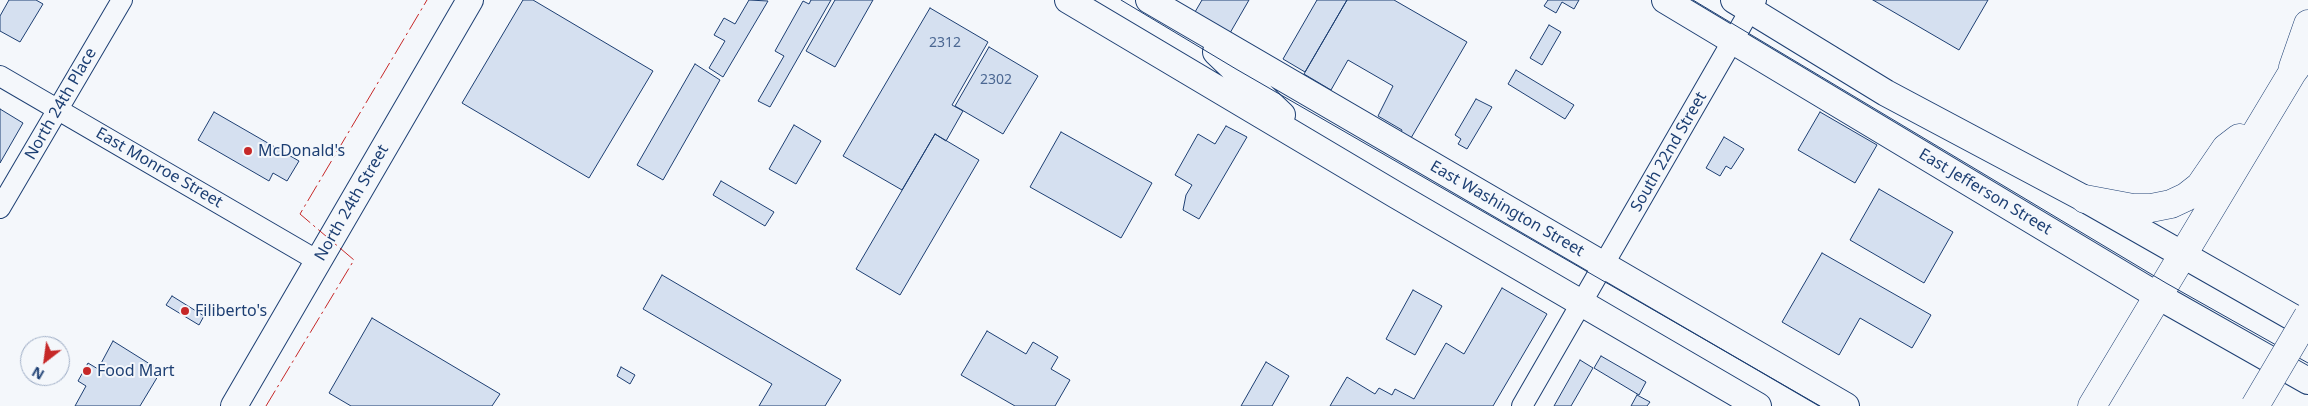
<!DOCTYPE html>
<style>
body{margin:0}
#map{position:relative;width:2308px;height:406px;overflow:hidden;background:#f4f7fb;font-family:"Noto Sans",sans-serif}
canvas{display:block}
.north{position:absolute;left:20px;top:336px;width:50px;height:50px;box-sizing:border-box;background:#f4f7fb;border:1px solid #9eadc5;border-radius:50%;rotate:210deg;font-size:14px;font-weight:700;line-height:20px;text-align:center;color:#1d3f73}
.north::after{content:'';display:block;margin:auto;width:18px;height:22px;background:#c62828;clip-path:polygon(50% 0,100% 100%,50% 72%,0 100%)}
</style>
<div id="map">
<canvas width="2308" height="406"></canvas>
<div class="north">N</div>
</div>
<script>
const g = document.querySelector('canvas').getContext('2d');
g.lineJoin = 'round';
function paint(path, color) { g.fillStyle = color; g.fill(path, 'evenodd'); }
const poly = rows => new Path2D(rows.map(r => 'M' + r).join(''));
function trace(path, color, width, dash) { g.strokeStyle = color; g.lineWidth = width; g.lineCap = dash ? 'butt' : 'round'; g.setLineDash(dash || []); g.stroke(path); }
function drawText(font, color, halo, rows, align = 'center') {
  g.font = font + ' "Noto Sans",sans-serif'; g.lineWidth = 4; g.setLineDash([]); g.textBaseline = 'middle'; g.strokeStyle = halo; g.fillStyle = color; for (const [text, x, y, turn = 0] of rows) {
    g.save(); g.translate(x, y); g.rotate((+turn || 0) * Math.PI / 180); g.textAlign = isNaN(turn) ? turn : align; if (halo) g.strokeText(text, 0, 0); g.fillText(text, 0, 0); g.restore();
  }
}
const building = poly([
 [9,0,36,0,43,4,20,42,0,31,0,16,9,0],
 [523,0,533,0,653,71,589,178,462,103,523,0],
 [749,0,768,1,723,77,709,68,725,41,714,35,724,18,735,24,749,0],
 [811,0,831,0,770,107,758,101,784,56,775,51,803,1,809,4,811,0],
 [835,0,873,0,835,67,806,51,835,0],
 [1202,0,1249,0,1230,33,1195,12,1202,0],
 [1317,0,1347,0,1305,72,1283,59,1317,0],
 [1347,0,1394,0,1467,42,1411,138,1401,133,1402,130,1378,116,1393,86,1348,60,1331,90,1304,74,1347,0],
 [1548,0,1579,0,1574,9,1562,2,1556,13,1544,6,1548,0],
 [1873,0,1988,0,1959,50,1873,0],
 [930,8,988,42,952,105,963,111,946,141,935,134,902,190,843,156,930,8],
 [1549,25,1561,32,1542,65,1530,58,1549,25],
 [989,47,1038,76,1003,134,955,106,989,47],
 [695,64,720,80,663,180,637,165,695,64],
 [1516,70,1574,105,1565,119,1508,84,1516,70],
 [1476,99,1492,107,1467,149,1458,144,1461,139,1455,135,1476,99],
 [0,109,23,123,0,163,0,109],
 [214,112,299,161,287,181,273,173,269,181,198,140,214,112],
 [1820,112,1877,145,1855,183,1798,150,1820,112],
 [794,125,821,141,796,184,769,169,794,125],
 [1226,126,1247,137,1199,219,1183,210,1186,195,1192,185,1175,175,1198,134,1215,144,1226,126],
 [1061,132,1152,183,1121,238,1030,187,1061,132],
 [935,134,979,160,900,295,856,269,935,134],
 [1724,137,1744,149,1731,169,1726,166,1720,176,1706,168,1724,137],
 [721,181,774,212,765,226,713,195,721,181],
 [1879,189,1953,232,1924,283,1850,240,1879,189],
 [1822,253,1931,315,1912,348,1860,318,1839,355,1782,322,1822,253],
 [662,275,841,380,825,406,759,406,772,384,643,309,662,275],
 [1502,288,1547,314,1493,406,1330,406,1347,377,1375,394,1379,388,1392,395,1395,389,1414,399,1446,343,1464,354,1502,288],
 [1413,290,1442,306,1415,355,1386,339,1413,290],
 [172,296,204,316,199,325,166,305,172,296],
 [372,318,500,394,492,406,351,406,329,393,372,318],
 [987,331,1026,354,1033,342,1058,357,1051,369,1070,380,1055,406,1015,406,961,375,987,331],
 [113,341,161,371,140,406,75,406,86,386,78,381,88,363,98,369,113,341],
 [1601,356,1646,382,1639,395,1594,368,1601,356],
 [1580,360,1593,368,1571,406,1554,406,1580,360],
 [1266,362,1289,376,1272,406,1241,406,1266,362],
 [621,367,635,375,630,384,617,376,621,367],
 [1637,395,1650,402,1647,406,1631,406,1637,395]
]);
paint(building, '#d5e0f0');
trace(building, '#1d3f73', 1);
const minor = poly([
 [0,76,318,261],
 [0,208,122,0],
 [1522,406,1756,0]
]);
const major = poly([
 [1068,0,1396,195,1758,406],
 [1149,0,1846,406],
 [1665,0,2158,296,2308,381],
 [1734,0,1886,93,2085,199,2308,326],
 [1216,52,1282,115],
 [234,406,470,0]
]);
const highway = poly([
 [2293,67,2308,24],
 [2085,199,2133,208,2151,208,2171,204,2186,197,2200,186,2226,148,2239,138],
 [2092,406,2292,73,2308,51]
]);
trace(minor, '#1d3f73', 22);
trace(major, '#1d3f73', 28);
trace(highway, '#1d3f73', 29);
trace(minor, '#f4f7fb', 20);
trace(major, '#f4f7fb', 26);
trace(highway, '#f4f7fb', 28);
trace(poly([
 [1121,0,1236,69,1820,406],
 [1693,0,2166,283,2308,363]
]), '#1d3f73', 1);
const highwayBridge = poly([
 [2255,406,2308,316]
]);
trace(highwayBridge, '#1d3f73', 29, []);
trace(highwayBridge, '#f4f7fb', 28);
trace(poly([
 [266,406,354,260,300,214,427,0]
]), '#c62828', 1, [18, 4, 2.5, 4]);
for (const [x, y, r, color] of [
 [248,151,5,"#c62828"],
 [185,311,5,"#c62828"],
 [87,371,5,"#c62828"]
]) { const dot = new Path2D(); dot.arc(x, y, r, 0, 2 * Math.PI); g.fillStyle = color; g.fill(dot); trace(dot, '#f4f7fb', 2); }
drawText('14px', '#4b6792', null, [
 ["2312",945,43],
 ["2302",996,80]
]);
drawText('16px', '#1d3f73', '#f4f7fb', [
 ["North 24th Place",61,104,-60],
 ["South 22nd Street",1669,152,-60],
 ["East Monroe Street",159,168,30],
 ["East Jefferson Street",1985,192,31],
 ["North 24th Street",352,203,-60],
 ["East Washington Street",1507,209,30]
]);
drawText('16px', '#1d3f73', '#f4f7fb', [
 ["McDonald's",258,151],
 ["Filiberto's",195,311],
 ["Food Mart",97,371]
], 'left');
</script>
